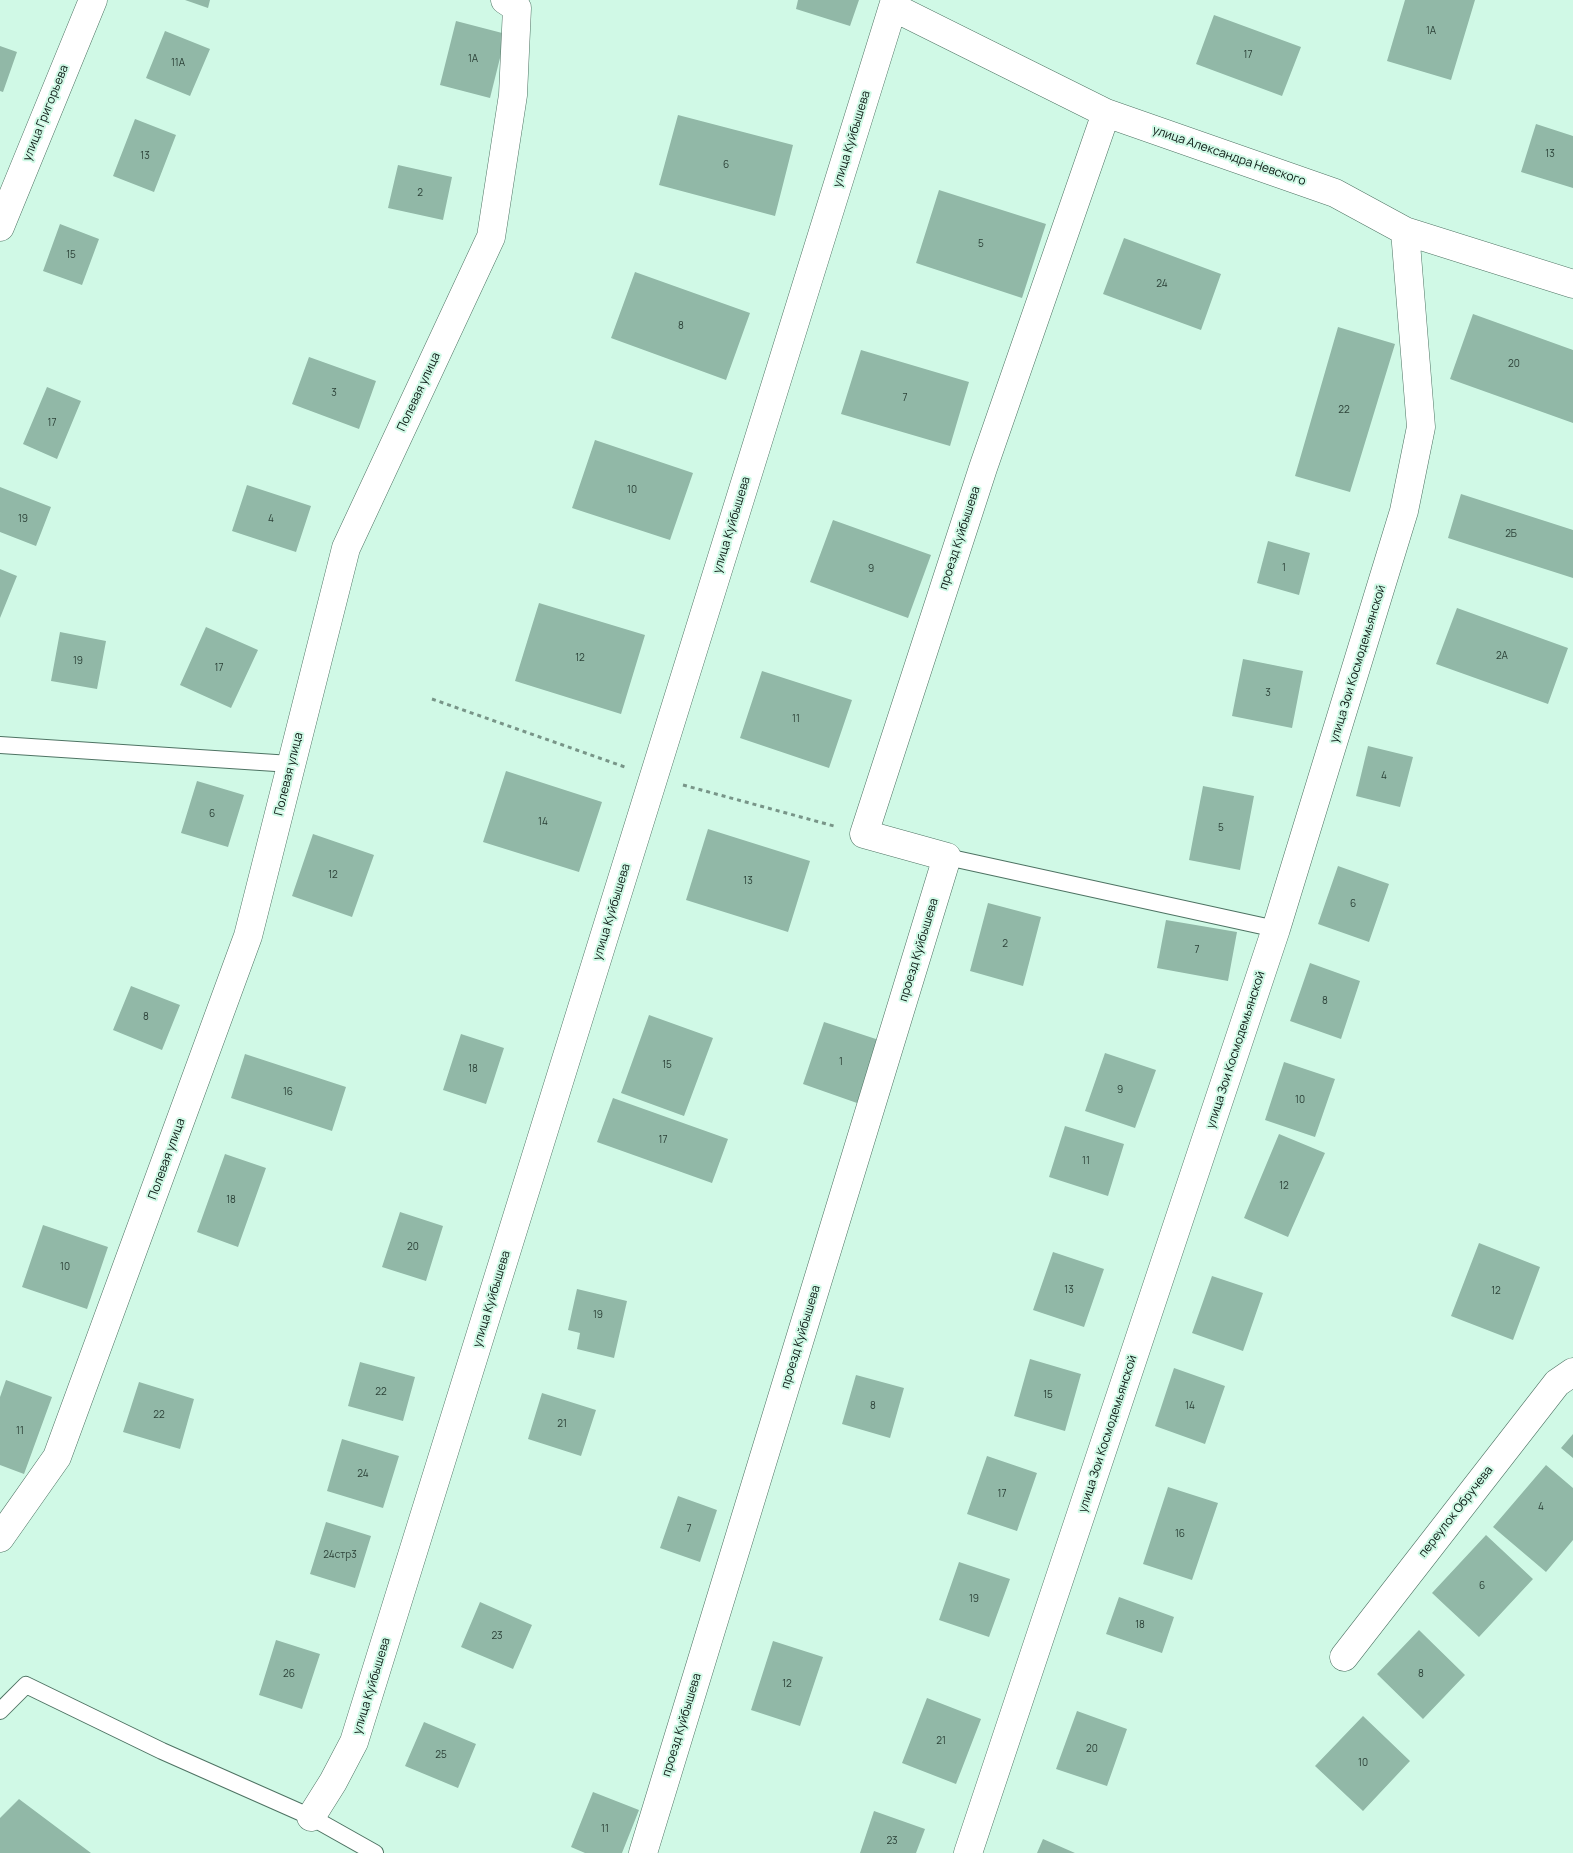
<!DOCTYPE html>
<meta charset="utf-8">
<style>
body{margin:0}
canvas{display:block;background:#d0f9e6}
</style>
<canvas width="1573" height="1853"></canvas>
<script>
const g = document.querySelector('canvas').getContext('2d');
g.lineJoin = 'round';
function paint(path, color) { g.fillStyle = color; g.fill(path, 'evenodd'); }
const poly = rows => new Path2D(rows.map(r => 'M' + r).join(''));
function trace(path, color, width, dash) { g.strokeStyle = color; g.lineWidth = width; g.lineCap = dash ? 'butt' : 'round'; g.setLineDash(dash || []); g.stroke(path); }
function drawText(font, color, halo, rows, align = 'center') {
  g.font = font + ' Manrope,sans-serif'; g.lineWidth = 4; g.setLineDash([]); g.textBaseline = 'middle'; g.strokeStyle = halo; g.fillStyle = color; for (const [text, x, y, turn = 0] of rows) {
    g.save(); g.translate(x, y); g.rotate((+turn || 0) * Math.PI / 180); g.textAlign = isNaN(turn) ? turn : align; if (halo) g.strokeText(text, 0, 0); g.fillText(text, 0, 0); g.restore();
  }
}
paint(poly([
 [185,0,210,0,208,8],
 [798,0,859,0,850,26,796,9],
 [1405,0,1475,0,1451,80,1387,61],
 [1214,15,1301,47,1282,96,1196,64],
 [456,21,506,34,490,98,440,85],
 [165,31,210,49,190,96,146,78],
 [0,46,17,52,3,92,0,91],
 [678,115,793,145,775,216,659,185],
 [135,119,176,135,154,192,113,176],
 [1536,124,1573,136,1573,188,1521,172],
 [398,165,452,177,443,220,388,208],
 [939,190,1046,224,1022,298,916,263],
 [60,224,99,239,82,285,43,271],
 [1124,238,1221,274,1201,330,1103,294],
 [635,272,750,313,726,380,611,338],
 [1473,314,1573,350,1573,423,1450,379],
 [1338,327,1395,344,1350,492,1295,476],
 [861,350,969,382,950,446,841,414],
 [309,357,376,381,359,429,292,404],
 [47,387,81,401,57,459,23,444],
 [595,440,693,473,670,540,572,508],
 [247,485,311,506,296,552,232,531],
 [0,487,51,507,36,546,0,532],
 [1461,494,1573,530,1573,578,1448,538],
 [833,520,931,555,908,618,810,582],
 [1268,541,1310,553,1299,595,1257,583],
 [0,569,17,576,0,618],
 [539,603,645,635,621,714,515,681],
 [1457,608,1568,648,1548,704,1436,664],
 [206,627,258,650,231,708,180,685],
 [60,632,106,641,97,689,51,681],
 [1243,659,1303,671,1292,728,1232,716],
 [762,671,852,700,829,768,740,738],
 [1368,746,1413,757,1400,807,1356,796],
 [506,771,602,802,579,872,483,842],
 [197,781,244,795,228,847,181,833],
 [1203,786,1254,796,1240,870,1189,860],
 [708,829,810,861,788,932,686,900],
 [313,834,374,855,352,917,292,896],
 [1338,866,1389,884,1369,942,1318,924],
 [988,903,1041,917,1023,986,970,971],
 [1166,920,1237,932,1228,981,1157,968],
 [1310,963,1360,981,1341,1039,1290,1021],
 [131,986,180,1005,162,1050,113,1030],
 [649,1015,713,1038,684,1116,621,1093],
 [824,1022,879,1040,857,1103,803,1084],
 [461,1034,504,1048,486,1104,443,1090],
 [1105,1053,1156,1070,1135,1128,1085,1111],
 [245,1054,346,1087,332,1131,231,1098],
 [1284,1062,1335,1079,1315,1137,1265,1120],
 [613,1098,728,1139,712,1183,597,1142],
 [1065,1126,1124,1144,1108,1196,1049,1177],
 [1279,1134,1325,1153,1288,1237,1244,1218],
 [225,1154,266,1168,238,1247,197,1232],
 [400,1212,443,1226,426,1281,382,1267],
 [43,1225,108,1247,87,1309,22,1287],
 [1479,1243,1540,1267,1513,1340,1451,1316],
 [1053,1252,1104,1269,1084,1327,1033,1310],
 [1212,1276,1263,1293,1243,1351,1192,1333],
 [577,1289,627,1301,614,1358,577,1349,580,1333,568,1330],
 [1030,1359,1081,1374,1065,1431,1014,1416],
 [360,1362,415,1377,403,1421,348,1406],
 [1174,1368,1225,1386,1205,1444,1155,1426],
 [856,1375,904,1388,890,1438,842,1424],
 [6,1380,52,1397,24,1474,0,1465,0,1397],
 [139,1382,194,1399,180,1449,123,1432],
 [542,1393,596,1410,581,1456,528,1439],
 [1573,1434,1573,1458,1561,1448],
 [342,1439,399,1456,383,1508,327,1491],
 [987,1456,1037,1473,1017,1531,967,1514],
 [1546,1465,1573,1488,1573,1540,1546,1572,1493,1527],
 [1168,1487,1218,1503,1192,1580,1143,1564],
 [678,1496,717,1510,700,1562,660,1548],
 [326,1522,371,1536,355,1588,310,1574],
 [1486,1535,1533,1579,1479,1637,1432,1593],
 [959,1562,1010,1579,989,1637,939,1620],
 [1119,1597,1174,1617,1162,1653,1106,1634],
 [480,1602,532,1625,513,1669,461,1647],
 [1419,1630,1465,1675,1423,1719,1377,1674],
 [276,1640,320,1654,302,1709,259,1695],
 [773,1641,823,1657,800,1726,751,1710],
 [927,1698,981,1719,956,1784,902,1763],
 [1077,1711,1127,1729,1107,1786,1056,1769],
 [1363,1716,1410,1761,1363,1811,1315,1766],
 [424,1722,476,1744,458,1788,405,1766],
 [593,1792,639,1810,622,1853,585,1853,571,1847],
 [19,1799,91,1853,0,1853,0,1818],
 [874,1811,925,1829,916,1853,860,1853],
 [1043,1839,1075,1853,1037,1853]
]), '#91b8a7');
const service = poly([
 [0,745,291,764],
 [947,857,1276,929],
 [0,1711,26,1685,162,1751,311,1817,375,1853]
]);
const minor = poly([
 [893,7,1106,113,1335,193,1405,231,1573,284],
 [0,227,93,0],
 [0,1538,57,1457,248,936,346,548,491,237,513,95,517,8,505,0],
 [1344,1657,1557,1383,1573,1372],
 [311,1817,333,1782,354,1742,895,0],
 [643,1853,947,857,864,834,983,468,1106,113],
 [968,1853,1276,929,1404,511,1421,427,1405,231]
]);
trace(service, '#4e7363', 18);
trace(minor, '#4e7363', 29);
trace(poly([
 [432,699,625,767],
 [683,785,834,826]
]), '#789588', 3, [4, 4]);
trace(service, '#fff', 16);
trace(minor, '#fff', 28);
drawText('10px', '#2b4037', null, [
 ["1А",1431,31],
 ["17",1248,55],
 ["1А",473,59],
 ["11А",178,63],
 ["13",1550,154],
 ["13",145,156],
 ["6",726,165],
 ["2",420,193],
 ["5",981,244],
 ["15",71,255],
 ["24",1162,284],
 ["8",681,326],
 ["20",1514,364],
 ["3",334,393],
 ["7",905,398],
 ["22",1344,410],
 ["17",52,423],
 ["10",632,490],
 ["19",23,519],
 ["4",271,519],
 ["2Б",1511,534],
 ["1",1284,568],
 ["9",871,569],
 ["2А",1502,656],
 ["12",580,658],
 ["19",78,661],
 ["17",219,668],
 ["3",1268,693],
 ["11",796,719],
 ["4",1384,776],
 ["6",212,814],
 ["14",543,822],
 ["5",1221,828],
 ["12",333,875],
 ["13",748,881],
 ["6",1353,904],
 ["2",1005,944],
 ["7",1197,950],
 ["8",1325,1001],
 ["8",146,1017],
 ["1",841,1062],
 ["15",667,1065],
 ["18",473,1069],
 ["9",1120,1090],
 ["16",288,1092],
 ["10",1300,1100],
 ["17",663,1140],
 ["11",1086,1161],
 ["12",1284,1186],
 ["18",231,1200],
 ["20",413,1247],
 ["10",65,1267],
 ["13",1069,1290],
 ["12",1496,1291],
 ["19",598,1315],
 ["22",381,1392],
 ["15",1048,1395],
 ["8",873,1406],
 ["14",1190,1406],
 ["22",159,1415],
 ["21",562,1424],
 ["11",20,1431],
 ["24",363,1474],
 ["17",1002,1494],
 ["4",1541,1507],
 ["7",689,1529],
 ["16",1180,1534],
 ["24стр3",340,1555],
 ["6",1482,1586],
 ["19",974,1599],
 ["18",1140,1625],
 ["23",497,1636],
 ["26",289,1674],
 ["8",1421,1674],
 ["12",787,1684],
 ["21",941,1741],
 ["20",1092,1749],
 ["25",441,1755],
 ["10",1363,1763],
 ["11",605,1829],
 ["23",892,1841]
]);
drawText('12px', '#091812', '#d0f9e6', [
 ["улица Григорьева",46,113,-68],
 ["улица Куйбышева",852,139,-73],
 ["улица Александра Невского",1229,156,19],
 ["Полевая улица",419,392,-65],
 ["улица Куйбышева",732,525,-73],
 ["проезд Куйбышева",960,538,-72],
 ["улица Зои Космодемьянской",1358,664,-73],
 ["Полевая улица",289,774,-76],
 ["улица Куйбышева",612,912,-73],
 ["проезд Куйбышева",919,950,-73],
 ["улица Зои Космодемьянской",1236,1050,-72],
 ["Полевая улица",167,1159,-70],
 ["улица Куйбышева",492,1299,-73],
 ["проезд Куйбышева",801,1337,-73],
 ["улица Зои Космодемьянской",1108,1434,-72],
 ["переулок Обручева",1456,1512,-52],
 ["улица Куйбышева",372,1686,-73],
 ["проезд Куйбышева",682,1725,-73]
]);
</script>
